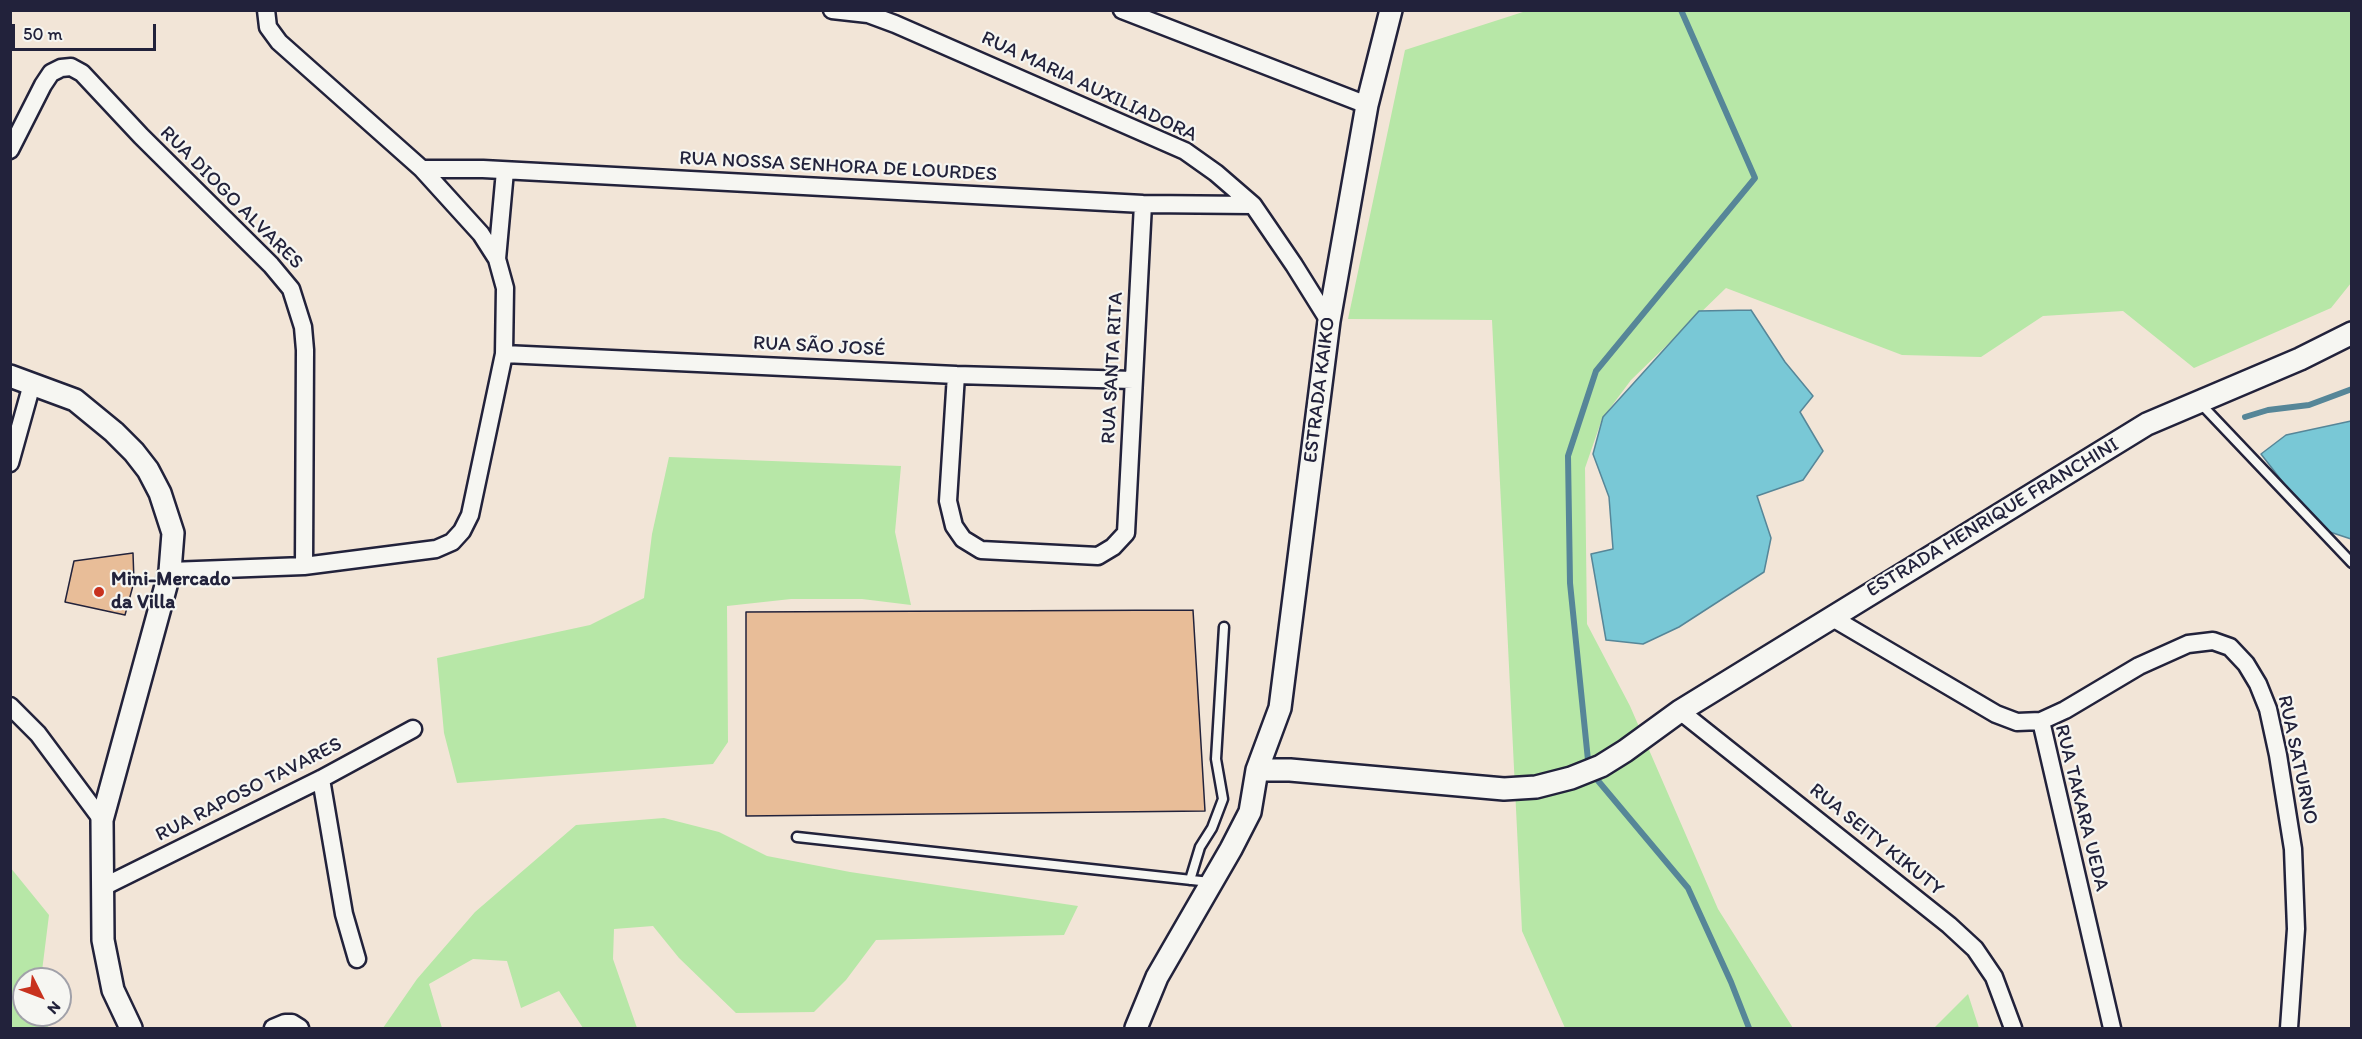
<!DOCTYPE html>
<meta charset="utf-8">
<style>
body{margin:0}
#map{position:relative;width:2362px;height:1039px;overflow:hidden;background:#f2e5d7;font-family:Itim,sans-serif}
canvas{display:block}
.frame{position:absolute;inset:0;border:12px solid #22223b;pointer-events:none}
.north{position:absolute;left:12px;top:967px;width:60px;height:60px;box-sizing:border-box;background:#f6f6f2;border:2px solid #a1a1a9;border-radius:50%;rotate:132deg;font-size:16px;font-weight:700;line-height:24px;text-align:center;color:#22223b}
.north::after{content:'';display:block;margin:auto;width:21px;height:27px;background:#c8321e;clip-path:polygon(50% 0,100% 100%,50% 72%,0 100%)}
.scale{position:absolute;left:12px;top:24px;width:144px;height:27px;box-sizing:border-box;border:3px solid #22223b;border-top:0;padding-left:8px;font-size:18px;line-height:21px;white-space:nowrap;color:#22223b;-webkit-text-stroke:4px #f6f6f2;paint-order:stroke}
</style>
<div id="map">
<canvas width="2362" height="1039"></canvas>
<div class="frame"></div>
<div class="north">N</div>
<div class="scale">50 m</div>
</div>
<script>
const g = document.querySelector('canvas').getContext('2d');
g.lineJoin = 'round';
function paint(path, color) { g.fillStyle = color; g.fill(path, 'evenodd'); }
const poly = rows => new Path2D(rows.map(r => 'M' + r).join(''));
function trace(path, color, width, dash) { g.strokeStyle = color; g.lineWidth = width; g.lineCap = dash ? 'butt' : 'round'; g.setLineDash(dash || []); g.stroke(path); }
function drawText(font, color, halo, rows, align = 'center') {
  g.font = font + ' Itim,sans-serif'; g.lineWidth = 4.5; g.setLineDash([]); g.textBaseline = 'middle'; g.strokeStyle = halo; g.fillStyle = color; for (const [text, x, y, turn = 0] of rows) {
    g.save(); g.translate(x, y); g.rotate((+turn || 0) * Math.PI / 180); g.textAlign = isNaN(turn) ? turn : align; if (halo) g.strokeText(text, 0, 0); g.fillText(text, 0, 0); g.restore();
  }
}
paint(poly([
 [1526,11,2351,11,2351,283,2331,308,2194,368,2123,311,2043,316,1981,357,1902,355,1726,288,1631,380,1602,419,1585,468,1587,624,1630,706,1718,909,1793,1028,1565,1028,1522,931,1492,320,1348,319,1405,50],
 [669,457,901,466,895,532,911,605,862,599,791,599,727,606,728,742,713,764,457,783,444,733,437,658,590,625,644,598,652,534],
 [664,818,719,832,767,856,850,872,1078,906,1064,935,876,940,846,980,814,1012,736,1013,679,958,653,926,614,929,613,959,637,1028,583,1028,559,991,521,1008,507,961,473,959,429,984,442,1028,383,1028,417,979,475,912,576,825],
 [10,867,49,915,41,979,24,979,24,1015,40,1015,49,1028,11,1028],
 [1968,994,1979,1028,1934,1028]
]), '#b7e7a7');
const water = poly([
 [1751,310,1785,362,1813,396,1800,412,1823,451,1803,480,1757,496,1771,538,1764,572,1679,627,1643,644,1606,640,1591,554,1613,549,1609,497,1593,454,1603,417,1699,311,1751,310],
 [2351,421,2352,421,2351,539,2330,532,2292,494,2261,454,2286,435,2351,421]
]);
paint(water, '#79c8d6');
trace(water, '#568698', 1.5);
trace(poly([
 [1681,10,1755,178,1596,371,1568,456,1570,583,1589,770,1688,888,1731,982,1749,1028],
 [2245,417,2268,410,2309,405,2352,389]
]), '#568698', 6);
const building = poly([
 [133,553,134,582,125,615,65,602,74,561,133,553],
 [1193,610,1205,811,746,816,746,612,1193,610]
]);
paint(building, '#e8bd98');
trace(building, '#22223b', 1.5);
const service = poly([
 [2199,402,2352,563],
 [797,837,1210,882],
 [1190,880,1200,847,1212,828,1223,799,1216,759,1224,627]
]);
const minor = poly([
 [832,10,868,14,895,24,1185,151,1216,173,1253,205,1294,265,1329,321],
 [1122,10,1367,105],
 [10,150,43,85,51,73,61,68,71,67,82,73,141,136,271,265,291,289,303,327,305,350,304,566],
 [422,169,483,169,1143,204,1253,205],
 [497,259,505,171],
 [504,354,956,375,1133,380],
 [956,375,948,501,954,526,963,539,981,550,1098,556,1113,547,1126,533,1143,204],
 [10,463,32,384],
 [170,571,304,566,436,549,452,542,462,531,470,515,504,354,505,288,497,259,481,234,422,169,279,42,268,27,266,10],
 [1831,617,1996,714,2017,722,2041,721,2065,710,2139,666,2188,644,2213,641,2230,647,2246,664,2258,684,2268,709,2278,755,2293,849,2296,929,2289,1028],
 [10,706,38,734,102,820],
 [1680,711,1949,925,1975,949,1994,977,2013,1028],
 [2041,721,2112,1028],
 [321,779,344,914,357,959],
 [103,887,321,779,413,729],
 [273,1028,285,1023,292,1023,300,1028]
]);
const tertiary = poly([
 [10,376,75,400,114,432,134,452,148,470,160,493,173,533,170,571,102,820,103,940,113,990,131,1028],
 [1257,770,1290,770,1504,789,1536,787,1571,778,1601,766,1625,751,1680,711,2147,424,2300,359,2352,333],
 [1136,1028,1157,977,1231,849,1250,812,1257,770,1280,708,1329,321,1367,105,1391,10]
]);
trace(service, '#22223b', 13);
trace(minor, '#22223b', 21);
trace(tertiary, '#22223b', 26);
trace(service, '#f6f6f2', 8);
trace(minor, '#f6f6f2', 16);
trace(tertiary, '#f6f6f2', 21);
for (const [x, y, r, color] of [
 [99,592,6,"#c8321e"]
]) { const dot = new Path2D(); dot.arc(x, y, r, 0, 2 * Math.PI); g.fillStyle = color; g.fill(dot); trace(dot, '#f6f6f2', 2); }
drawText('20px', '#22223b', '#f6f6f2', [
 ["RUA MARIA AUXILIADORA",1089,87,25],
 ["RUA NOSSA SENHORA DE LOURDES",838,167,3],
 ["RUA DIOGO ALVARES",231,198,45],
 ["RUA SÃO JOSÉ",819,347,3],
 ["RUA SANTA RITA",1113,368,-87],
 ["ESTRADA KAIKO",1320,390,-83],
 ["ESTRADA HENRIQUE FRANCHINI",1993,518,-31],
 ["RUA SATURNO",2297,760,78],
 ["RUA RAPOSO TAVARES",249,790,-27],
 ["RUA TAKARA UEDA",2081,808,76],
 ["RUA SEITY KIKUTY",1876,840,39]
]);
drawText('bold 20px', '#22223b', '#f6f6f2', [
 ["Mini-Mercado",111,580],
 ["da Villa",111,603]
], 'left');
</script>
